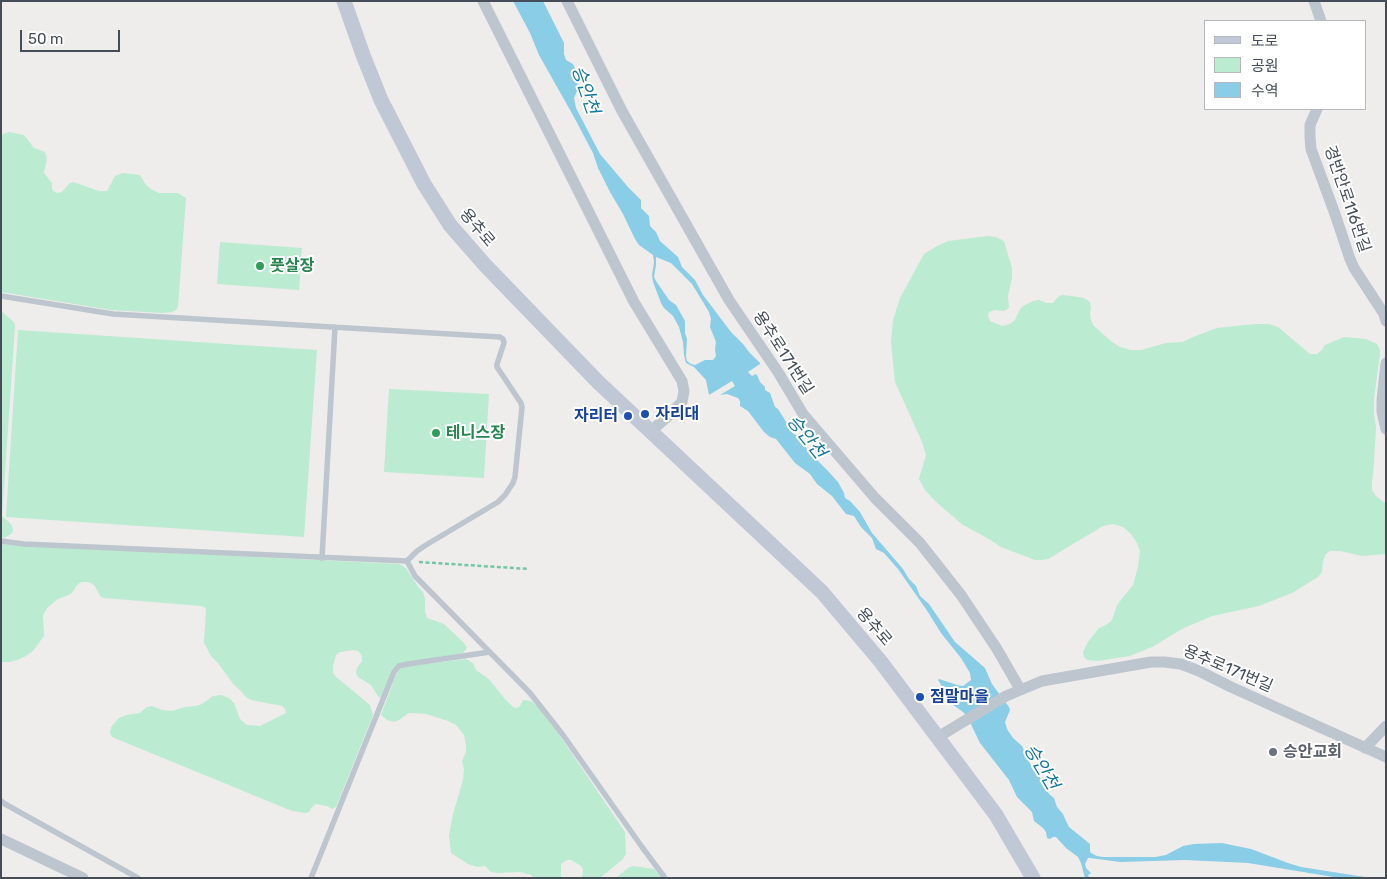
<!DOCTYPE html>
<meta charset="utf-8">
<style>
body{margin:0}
#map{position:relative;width:1387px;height:879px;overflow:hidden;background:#efecec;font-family:Rubik,"Noto Sans KR",sans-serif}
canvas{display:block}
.frame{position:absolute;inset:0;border:2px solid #454e58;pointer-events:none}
.legend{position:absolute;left:1204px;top:20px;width:162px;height:90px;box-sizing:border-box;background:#fff;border:1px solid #b5b8bc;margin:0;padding:6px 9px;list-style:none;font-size:15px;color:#454e58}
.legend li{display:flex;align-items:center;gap:10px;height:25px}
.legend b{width:25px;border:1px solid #b5b8bc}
.scale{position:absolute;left:20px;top:30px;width:100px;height:22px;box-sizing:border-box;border:2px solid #454e58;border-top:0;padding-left:6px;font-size:15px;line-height:18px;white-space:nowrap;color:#454e58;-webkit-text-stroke:4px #fff;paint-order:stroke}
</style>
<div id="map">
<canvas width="1387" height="879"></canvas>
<div class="frame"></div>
<ul class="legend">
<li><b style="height:6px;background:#bfc8d4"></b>도로</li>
<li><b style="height:14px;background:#bbebd1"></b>공원</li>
<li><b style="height:14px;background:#8acde6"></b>수역</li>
</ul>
<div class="scale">50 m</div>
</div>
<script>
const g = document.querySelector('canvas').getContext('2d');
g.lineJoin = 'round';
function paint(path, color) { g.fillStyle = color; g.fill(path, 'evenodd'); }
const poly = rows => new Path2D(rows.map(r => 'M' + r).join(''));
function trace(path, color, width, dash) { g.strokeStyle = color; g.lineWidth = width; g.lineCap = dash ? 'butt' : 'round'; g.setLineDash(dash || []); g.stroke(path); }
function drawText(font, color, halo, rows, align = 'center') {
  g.font = font + ' Rubik,"Noto Sans KR",sans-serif'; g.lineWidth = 4; g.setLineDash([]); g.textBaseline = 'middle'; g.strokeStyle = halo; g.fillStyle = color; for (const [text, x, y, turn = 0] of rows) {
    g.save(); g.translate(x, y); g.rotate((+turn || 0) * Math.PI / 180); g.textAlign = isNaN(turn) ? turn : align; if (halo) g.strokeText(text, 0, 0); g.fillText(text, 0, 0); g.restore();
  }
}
paint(poly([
 [9,132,24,135,34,148,45,152,47,158,44,173,52,183,52,188,53,191,57,193,62,192,69,184,73,182,99,191,107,191,115,176,123,173,140,175,146,185,151,189,159,193,178,193,186,198,178,307,176,310,172,312,162,313,111,310,1,292,1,135],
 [988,236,996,237,1004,241,1012,268,1012,278,1008,296,1009,308,1004,311,994,310,989,312,988,316,990,321,1002,326,1010,324,1015,320,1020,309,1025,305,1033,301,1039,300,1047,303,1053,303,1058,297,1062,295,1072,296,1084,298,1090,302,1091,309,1090,314,1091,320,1094,326,1112,342,1120,347,1131,350,1141,350,1166,343,1182,342,1198,335,1217,328,1255,324,1269,324,1278,327,1310,354,1317,354,1321,351,1325,345,1344,337,1366,339,1377,344,1380,350,1380,354,1374,398,1374,414,1376,427,1374,463,1372,483,1372,490,1376,496,1386,504,1386,554,1362,556,1340,551,1330,551,1326,554,1323,561,1322,572,1318,577,1292,593,1259,606,1212,616,1182,629,1152,647,1130,656,1098,661,1087,660,1084,657,1083,652,1088,642,1099,628,1106,625,1112,620,1117,605,1133,585,1138,567,1140,551,1137,543,1131,534,1123,527,1113,524,1103,526,1048,559,1042,560,1035,560,1001,547,989,539,963,525,935,501,925,490,919,479,926,455,922,442,895,382,891,342,893,320,900,298,924,254,937,246,948,241],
 [220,242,302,248,299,290,217,284],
 [1,311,14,322,15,327,2,516,9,522,12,526,13,531,11,534,4,538,1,537],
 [18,330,317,350,304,537,6,517],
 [389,389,489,394,484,478,384,472],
 [1,544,27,546,399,564,406,568,419,588,423,592,425,599,425,611,427,618,444,624,464,643,467,648,463,653,398,664,381,698,378,696,371,685,358,677,356,673,357,668,362,661,362,657,361,654,358,651,353,650,340,652,336,655,333,666,333,672,335,676,370,705,373,715,336,807,332,809,327,806,316,804,312,807,309,812,306,813,292,811,112,737,110,733,111,727,119,718,127,715,140,713,147,707,152,706,162,710,172,711,185,707,196,706,202,704,213,696,221,695,229,698,234,703,240,719,247,725,260,726,286,713,285,709,282,706,251,700,246,697,240,690,234,685,218,663,211,656,204,643,206,608,201,606,104,598,101,597,94,585,88,582,82,582,78,584,71,594,58,599,48,607,43,615,44,636,33,651,24,657,17,660,10,662,1,662],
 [466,659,473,663,476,670,489,679,504,698,513,707,517,708,520,706,523,700,531,701,536,705,560,736,625,832,626,854,623,859,600,878,582,878,583,870,581,866,571,860,567,860,561,864,561,878,534,878,531,875,520,872,498,873,491,872,485,866,477,867,468,864,451,853,449,835,453,814,463,780,464,769,462,761,466,752,466,746,464,735,456,725,448,721,426,714,414,713,409,713,399,720,394,722,387,720,381,715,396,675,400,669,408,666],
 [633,866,654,869,662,878,616,878,628,868]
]), '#bbebd1');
paint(poly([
 [513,1,543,1,564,43,564,54,566,60,573,64,576,70,578,89,574,98,576,108,600,154,628,187,641,200,641,208,649,216,650,226,656,232,660,241,678,257,682,267,695,280,703,295,731,332,743,344,749,352,760,363,760,364,748,372,752,376,756,374,757,375,760,382,765,387,765,390,770,393,775,407,778,409,788,425,792,429,793,433,801,439,808,451,828,471,838,482,844,493,845,498,850,501,860,512,872,533,903,569,909,579,916,586,920,596,929,604,955,642,985,668,992,684,1009,707,1010,710,1005,722,1007,729,1013,738,1022,746,1032,768,1038,774,1049,794,1054,798,1057,807,1063,814,1066,821,1069,827,1090,844,1090,851,1091,853,1097,856,1103,857,1155,857,1166,855,1183,846,1194,844,1222,843,1251,849,1288,863,1301,867,1371,878,1340,878,1248,863,1185,860,1120,862,1090,858,1088,858,1085,864,1086,868,1091,873,1088,875,1089,878,1085,878,1081,863,1078,857,1066,848,1056,837,1053,837,1050,839,1047,838,1046,832,1043,828,1034,821,1032,812,1017,797,1009,780,980,743,967,716,963,712,953,705,946,693,938,680,939,679,957,685,963,686,971,680,970,673,961,658,941,633,928,612,898,569,884,553,876,549,872,538,861,527,854,516,846,514,832,496,817,484,810,474,795,463,776,439,770,437,764,432,748,411,740,406,740,401,738,398,727,394,720,395,735,386,732,381,709,395,706,380,694,367,686,363,684,355,683,342,679,327,673,316,664,308,661,303,653,282,652,275,654,262,653,255,639,245,635,239,623,214,610,192,598,168,593,153,574,117,539,55,530,33],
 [656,257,671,263,692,284,709,312,711,319,710,327,716,342,715,349,716,356,713,360,705,360,695,365,691,364,687,361,686,356,687,339,685,333,685,321,676,305,669,300,656,281,654,277,656,265]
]), '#8acde6');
trace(poly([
 [419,562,529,569]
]), '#75c7a4', 2.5, [4, 2.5]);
trace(poly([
 [1,296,113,314,500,337,503,339,504,343,497,364,497,367,521,403,522,407,515,477,513,483,505,495,498,502,426,545,417,551,407,561,415,576,530,693,563,735,642,847,665,878],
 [1,541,24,544,407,561],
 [322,558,335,327],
 [1,801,5,804,138,878],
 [311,878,394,672,399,666,408,664,490,652]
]), '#bdc5ce', 5.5);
trace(poly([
 [483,1,634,302,682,381,684,391,682,402,666,418,651,431],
 [567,1,622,111,729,300,778,372,803,414,875,498,920,543,961,595,997,649,1020,689],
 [1314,1,1321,21],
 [1317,109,1310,125,1310,137,1311,149,1335,214,1350,259,1354,268,1384,314,1386,321],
 [1386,363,1382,400,1382,412,1386,429],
 [938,737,1006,696,1042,681,1151,662,1164,662,1181,664,1199,671,1231,687,1386,757],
 [1365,748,1386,726],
 [1,839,83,878]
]), '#bdc5ce', 11);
trace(poly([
 [344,1,363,55,381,100,424,184,450,225,485,265,598,382,822,592,881,662,996,815,1033,878]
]), '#bfc8d4', 15);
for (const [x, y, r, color] of [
 [260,266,5,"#2e9e5b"],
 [645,414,5,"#1a4fb4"],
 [628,416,5,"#1a4fb4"],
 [436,433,5,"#2e9e5b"],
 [920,697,5,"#1a4fb4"],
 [1273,752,5,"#6b7280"]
]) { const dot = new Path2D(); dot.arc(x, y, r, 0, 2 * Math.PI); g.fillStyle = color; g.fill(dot); trace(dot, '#fff', 2); }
drawText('16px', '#454e58', '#fff', [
 ["경반안로116번길",1347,199,71],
 ["용추로",477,228,50],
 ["용추로171번길",783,353,57],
 ["용추로",874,627,49],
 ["용추로171번길",1228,669,23]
]);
drawText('bold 16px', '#27864d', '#fff', [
 ["풋살장",270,266],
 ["테니스장",446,433]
], 'left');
drawText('bold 16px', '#164399', '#fff', [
 ["자리대",655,414],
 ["자리터",618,416,"right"],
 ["점말마을",930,697]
], 'left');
drawText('bold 16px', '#5b616d', '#fff', [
 ["승안교회",1283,752]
], 'left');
drawText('italic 18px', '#13789e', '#fff', [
 ["승안천",585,90,71],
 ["승안천",806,437,51],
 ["승안천",1041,767,59]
]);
</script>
